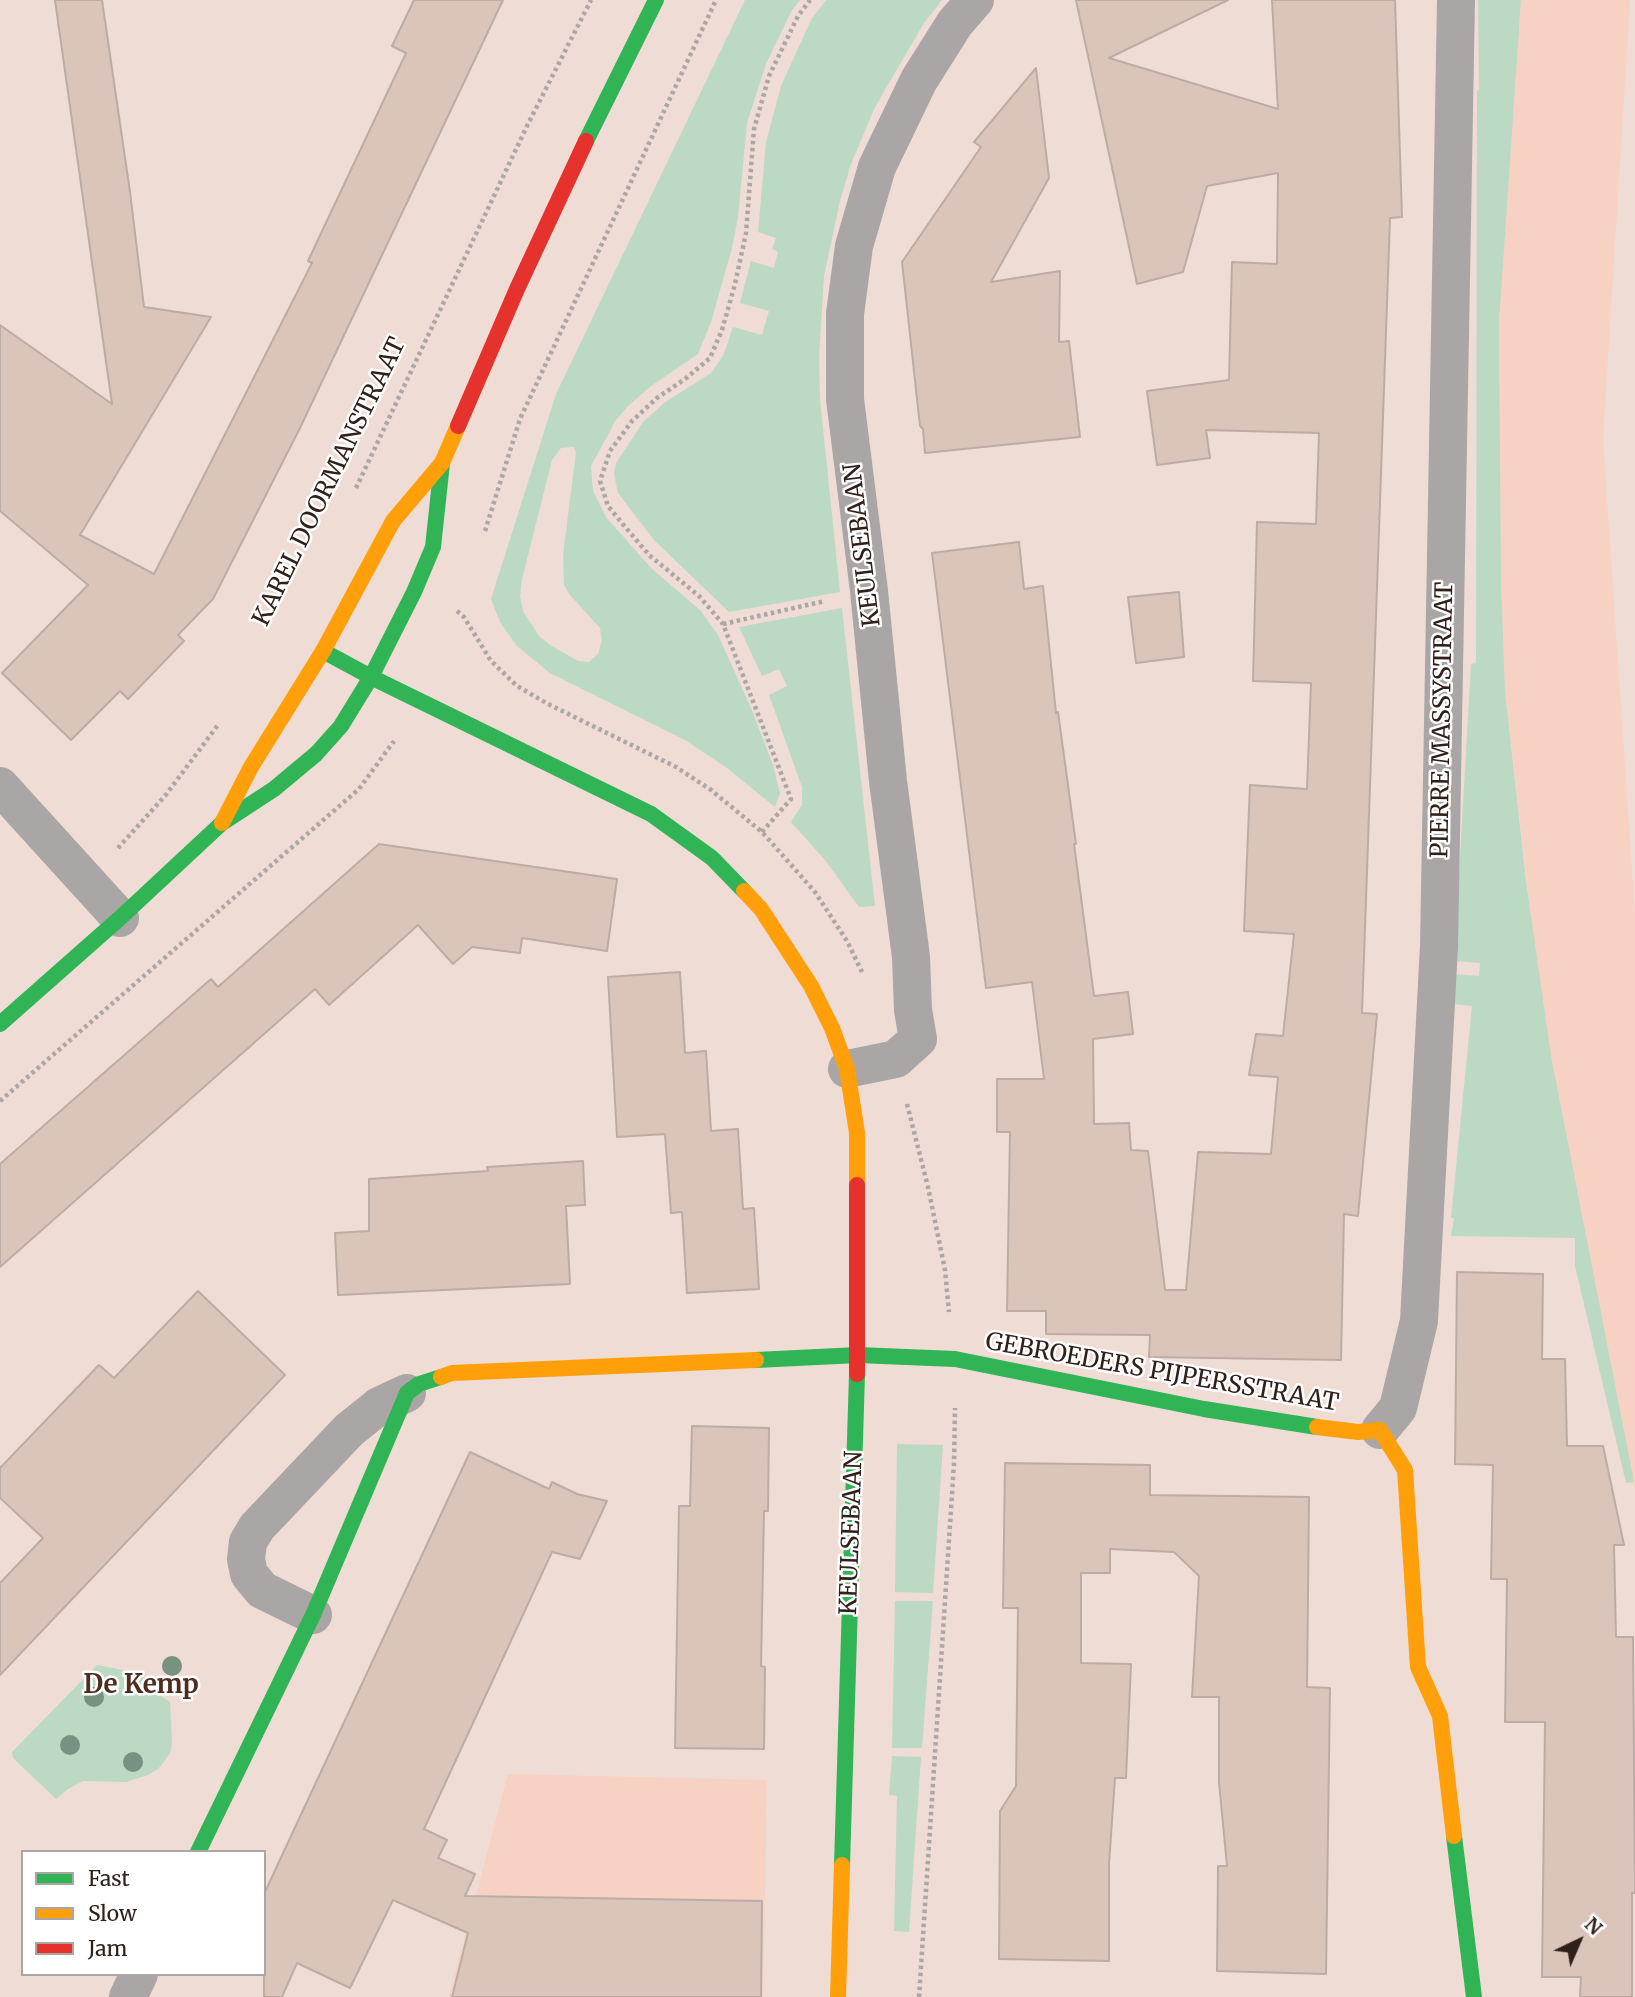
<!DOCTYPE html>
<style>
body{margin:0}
#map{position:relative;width:1635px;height:1997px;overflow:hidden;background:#efdcd4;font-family:Merriweather,serif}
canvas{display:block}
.legend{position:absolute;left:21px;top:1850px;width:245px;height:126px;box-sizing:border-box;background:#fff;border:2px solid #aca6a3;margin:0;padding:9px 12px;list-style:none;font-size:21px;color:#302019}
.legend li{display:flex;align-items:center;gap:14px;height:35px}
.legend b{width:35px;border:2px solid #aca6a3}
.north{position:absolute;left:1544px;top:1906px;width:70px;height:70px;-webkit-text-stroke:5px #fff;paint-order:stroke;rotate:44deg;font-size:19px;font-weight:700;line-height:28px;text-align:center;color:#302019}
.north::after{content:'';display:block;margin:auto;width:24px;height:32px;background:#302019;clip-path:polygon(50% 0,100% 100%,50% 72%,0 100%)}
</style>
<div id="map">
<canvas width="1635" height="1997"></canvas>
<ul class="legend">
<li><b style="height:9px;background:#30b455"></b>Fast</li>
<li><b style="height:9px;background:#ff9f0a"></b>Slow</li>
<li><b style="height:9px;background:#e5322d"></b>Jam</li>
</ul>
<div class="north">N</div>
</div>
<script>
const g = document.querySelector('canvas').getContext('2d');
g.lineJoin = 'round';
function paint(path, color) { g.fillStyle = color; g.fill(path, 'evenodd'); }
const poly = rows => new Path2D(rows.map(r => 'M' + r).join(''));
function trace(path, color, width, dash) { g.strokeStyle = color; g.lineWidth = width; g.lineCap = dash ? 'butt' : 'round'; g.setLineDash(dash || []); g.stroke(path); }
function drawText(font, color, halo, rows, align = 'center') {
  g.font = font + ' Merriweather,serif'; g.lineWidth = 5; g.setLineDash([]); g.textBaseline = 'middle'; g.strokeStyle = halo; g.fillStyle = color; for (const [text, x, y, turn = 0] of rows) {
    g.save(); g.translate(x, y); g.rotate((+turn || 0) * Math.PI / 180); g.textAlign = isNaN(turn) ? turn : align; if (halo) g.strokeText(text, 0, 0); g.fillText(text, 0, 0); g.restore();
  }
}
paint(poly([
 [1521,0,1630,0,1603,440,1635,915,1635,1489,1578,1238,1567,1230,1505,691,1501,582,1499,323],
 [508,1774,767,1780,763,1997,449,1997]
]), '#f7d2c2');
paint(poly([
 [745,0,800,0,792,10,766,64,747,123,738,217,732,248,711,322,698,354,651,386,627,407,616,420,591,466,593,491,606,517,651,568,701,611,718,635,751,708,773,765,780,793,775,807,727,768,685,740,550,673,517,646,500,622,491,599,556,394],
 [574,447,576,452,563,555,564,585,570,595,600,628,602,641,598,654,589,662,578,661,550,645,539,636,523,611,520,596,522,579,552,460,561,448],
 [826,0,942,0,924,23,875,107,851,164,840,201,824,276,819,358,820,399,840,592,729,612,654,540,618,493,614,474,616,463,643,422,664,403,711,373,723,356,733,327,762,335,769,311,740,303,751,261,774,268,778,252,772,249,776,238,758,232,766,142,781,86,811,20],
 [1478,0,1521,0,1499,323,1501,582,1505,691,1526,881,1551,1056,1634,1482,1626,1483,1575,1266,1575,1238,1451,1236,1454,1218,1451,1218,1472,1006,1450,1004,1453,974,1479,976,1480,963,1454,961,1471,664,1476,663,1477,91,1479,89],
 [842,608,875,906,859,907,825,860,791,822,802,805,802,787,769,695,787,686,779,669,762,676,739,627],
 [897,1444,943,1445,933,1593,895,1592],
 [895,1601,933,1601,922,1748,892,1748],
 [97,1665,144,1674,153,1691,170,1702,172,1741,171,1750,167,1758,158,1769,148,1775,126,1782,83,1781,68,1789,56,1799,13,1758,12,1752],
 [892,1756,921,1757,909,1932,894,1931,897,1796,889,1795]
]), '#bcd9c4');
const building = poly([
 [55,0,102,0,130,192,144,307,211,317,80,535,154,574,312,263,308,261,406,53,392,46,414,0,503,0,300,428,213,599,178,635,184,641,128,699,120,691,71,740,2,673,88,585,0,511,0,325,112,404,55,0],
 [1076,0,1228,0,1109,58,1278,109,1272,0,1395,0,1402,217,1390,218,1362,1013,1377,1014,1358,1216,1344,1214,1341,1360,1149,1357,1150,1335,1046,1334,1046,1311,1007,1311,1010,1132,997,1132,997,1079,1044,1079,1032,982,986,988,932,553,1019,542,1024,589,1043,586,1056,713,1058,712,1076,844,1074,844,1094,996,1128,992,1133,1034,1093,1039,1094,1124,1129,1123,1131,1150,1148,1151,1165,1290,1186,1290,1198,1152,1271,1154,1278,1077,1249,1075,1256,1034,1283,1036,1294,934,1244,931,1250,785,1307,789,1311,683,1253,681,1257,522,1316,524,1319,433,1206,430,1210,458,1157,465,1147,391,1229,380,1232,262,1277,264,1278,173,1207,186,1183,272,1137,284,1076,0],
 [1036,68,1049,178,991,282,1060,271,1059,342,1069,341,1080,437,925,453,923,429,920,426,902,262,981,147,974,142,1036,68],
 [1179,592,1184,657,1136,663,1128,597,1179,592],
 [379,844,617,879,607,951,522,938,520,953,472,947,453,964,418,925,329,1005,315,989,0,1267,0,1164,211,979,218,987,379,844],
 [680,972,685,1053,706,1051,711,1131,738,1129,743,1209,754,1208,759,1289,687,1293,682,1212,671,1213,665,1134,617,1137,608,977,680,972],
 [583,1161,585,1205,566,1206,570,1284,338,1295,335,1233,369,1231,369,1179,488,1171,487,1167,583,1161],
 [1457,1272,1543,1274,1542,1359,1565,1359,1567,1446,1603,1446,1624,1545,1614,1545,1616,1637,1633,1637,1635,1893,1632,1893,1632,1997,1580,1997,1581,1977,1542,1977,1545,1722,1505,1722,1507,1579,1491,1579,1493,1465,1455,1464,1457,1272],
 [198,1291,285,1375,0,1675,0,1583,43,1538,0,1498,0,1468,99,1365,114,1378,198,1291],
 [692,1426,769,1428,768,1511,764,1511,761,1666,765,1667,764,1749,675,1748,679,1506,690,1506,692,1426],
 [470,1452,549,1489,552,1482,577,1494,607,1501,580,1559,552,1552,424,1829,447,1840,438,1858,475,1874,465,1896,762,1901,761,1997,452,1997,468,1933,393,1900,350,1988,297,1963,282,1997,264,1997,264,1894,470,1452],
 [1005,1463,1150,1465,1150,1495,1309,1497,1307,1687,1330,1688,1326,1974,1217,1971,1218,1866,1227,1866,1219,1782,1219,1697,1192,1697,1199,1576,1174,1552,1110,1549,1110,1573,1081,1573,1081,1663,1131,1664,1126,1778,1115,1778,1109,1864,1109,1961,999,1959,1000,1811,1016,1786,1018,1608,1003,1608,1005,1463]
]);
paint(building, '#dbc5bb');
trace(building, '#bcaca5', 2);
trace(poly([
 [356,488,527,126,591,0],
 [485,531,520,419,716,0],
 [457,611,464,617,491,661,517,686,548,704,676,767,711,790,762,832,815,892,847,941,863,974],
 [723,624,825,601],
 [762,832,791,799,723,624,699,596,649,555,626,528,608,506,600,481,610,451,632,421,657,398,685,379,710,358,722,330,735,284,746,233,754,129,769,76,798,16,810,0],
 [118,848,165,796,218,725],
 [0,1101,359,789,394,741],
 [907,1104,928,1187,945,1270,949,1312],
 [919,1997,954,1464,955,1408]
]), '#aca6a4', 4.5, [3.5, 3.5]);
trace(poly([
 [0,786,120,918],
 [847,1069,896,1059,918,1039,913,1010,911,957,888,781,869,591,845,399,845,314,854,246,877,167,919,80,955,23,975,0],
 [1380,1430,1398,1408,1419,1321,1439,946,1456,0],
 [313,1615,262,1590,249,1574,246,1559,248,1542,257,1527,349,1430,379,1406,407,1393],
 [128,1997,139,1974]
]), '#aaa6a5', 38);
trace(poly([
 [586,141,656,0],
 [323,651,371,677,651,814,712,858,744,891],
 [0,1024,120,918,222,823,274,789,316,754,341,726,371,677,414,592,433,547,442,463],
 [756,1360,858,1355,955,1359,1204,1409,1317,1427],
 [1454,1836,1474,1997],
 [198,1852,313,1615,407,1393,419,1384,441,1377],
 [842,1865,857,1374]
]), '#30b455', 16);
trace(poly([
 [222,823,251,767,323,651,393,521,442,463,458,426],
 [744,891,761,909,811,986,832,1028,847,1069,857,1133,857,1185],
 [441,1377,452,1373,756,1360],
 [1317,1427,1358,1432,1380,1430,1405,1470,1418,1667,1440,1716,1454,1836],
 [838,1997,842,1865]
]), '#ff9f0a', 16);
trace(poly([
 [458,426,517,289,586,141],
 [857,1185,857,1374]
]), '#e5322d', 16);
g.fillStyle = '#789282';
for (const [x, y] of [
 [172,1666],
 [94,1697],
 [70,1745],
 [133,1762]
]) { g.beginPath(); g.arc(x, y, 10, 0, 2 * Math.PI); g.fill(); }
drawText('24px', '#302019', '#fff', [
 ["KAREL DOORMANSTRAAT",330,482,-64],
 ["KEULSEBAAN",863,545,-97],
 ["PIERRE MASSYSTRAAT",1443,720,-89],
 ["GEBROEDERS PIJPERSSTRAAT",1162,1373,10],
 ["KEULSEBAAN",852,1533,-88]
]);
drawText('bold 26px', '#4f2d1e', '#fff', [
 ["De Kemp",141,1686]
]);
</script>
